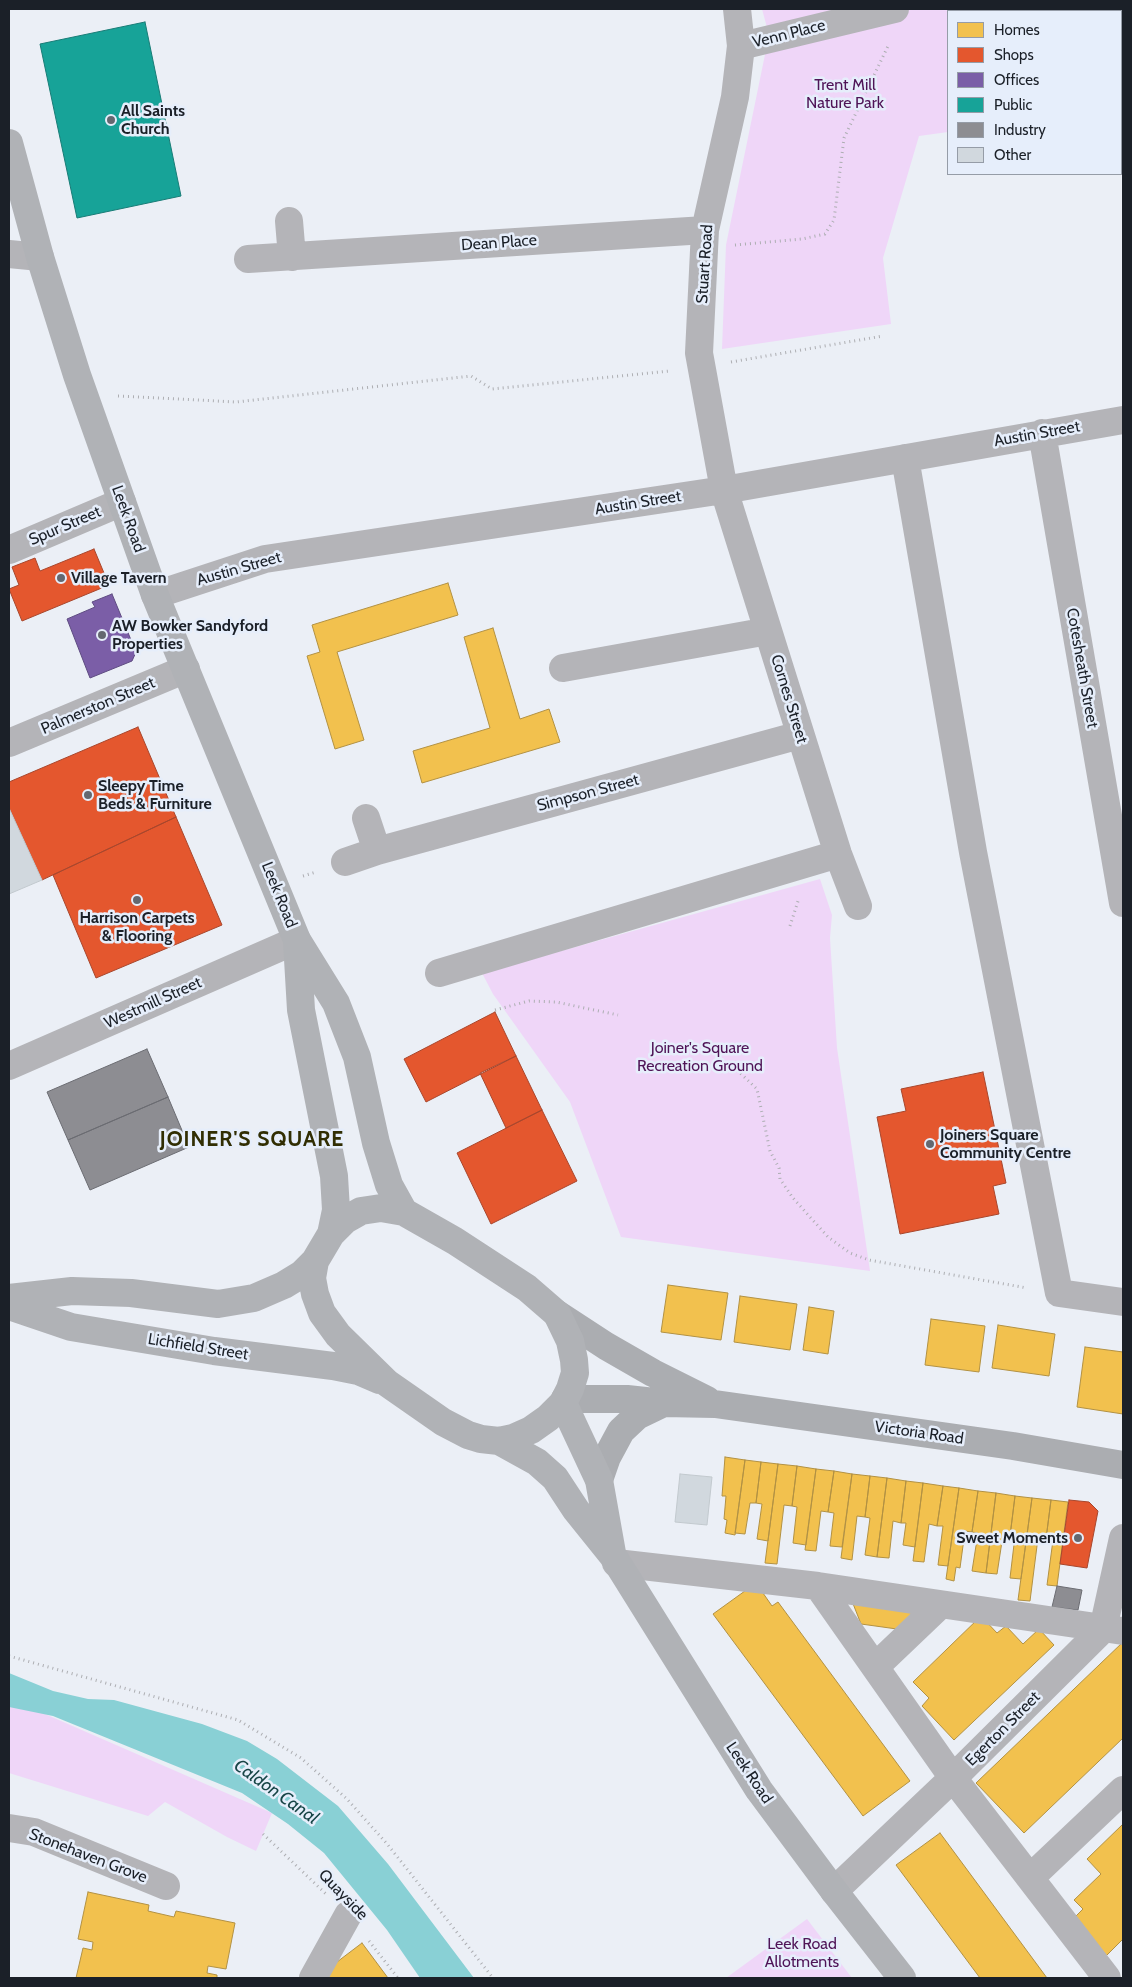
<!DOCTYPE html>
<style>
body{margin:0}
#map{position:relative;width:1132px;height:1987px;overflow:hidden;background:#ebeff6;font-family:Cabin,sans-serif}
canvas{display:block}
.frame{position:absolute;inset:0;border:10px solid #1b2028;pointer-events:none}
.legend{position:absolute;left:947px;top:10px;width:175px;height:165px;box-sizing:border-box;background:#e6eefb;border:1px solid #959ca7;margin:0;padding:6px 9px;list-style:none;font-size:15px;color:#1b2028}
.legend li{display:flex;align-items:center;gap:10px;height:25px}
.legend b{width:25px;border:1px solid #959ca7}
</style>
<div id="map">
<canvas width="1132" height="1987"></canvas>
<div class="frame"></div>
<ul class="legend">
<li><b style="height:14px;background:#f2c14e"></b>Homes</li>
<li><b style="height:14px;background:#e4572e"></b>Shops</li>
<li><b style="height:14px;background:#7b5ea7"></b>Offices</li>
<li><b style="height:14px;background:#17a398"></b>Public</li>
<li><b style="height:14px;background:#8d8d92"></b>Industry</li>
<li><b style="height:14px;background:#d1d8de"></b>Other</li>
</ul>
</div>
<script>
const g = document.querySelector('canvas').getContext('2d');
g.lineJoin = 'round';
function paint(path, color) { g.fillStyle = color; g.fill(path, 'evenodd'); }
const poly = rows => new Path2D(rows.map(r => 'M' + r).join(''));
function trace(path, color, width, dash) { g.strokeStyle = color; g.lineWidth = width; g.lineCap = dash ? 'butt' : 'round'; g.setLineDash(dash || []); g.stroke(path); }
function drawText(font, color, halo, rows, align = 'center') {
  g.font = font + ' Cabin,sans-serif'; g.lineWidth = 5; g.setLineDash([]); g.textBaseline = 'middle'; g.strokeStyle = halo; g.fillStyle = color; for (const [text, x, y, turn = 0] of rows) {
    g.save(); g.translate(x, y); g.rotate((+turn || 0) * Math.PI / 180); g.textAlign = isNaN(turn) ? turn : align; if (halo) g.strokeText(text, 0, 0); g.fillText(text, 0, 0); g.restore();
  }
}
paint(poly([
 [762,9,1123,9,1123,78,1121,91,1121,11,948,11,948,132,919,136,883,258,891,324,722,349,726,245,769,35],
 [820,879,832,915,830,938,837,1048,870,1271,621,1237,570,1102,493,994,482,973],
 [9,1704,45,1714,272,1813,256,1851,227,1837,165,1802,148,1816,9,1773],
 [807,1919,852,1978,726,1978]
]), '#efd6f8');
paint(poly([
 [9,1673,53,1691,88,1699,114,1700,202,1724,247,1741,277,1759,338,1806,388,1864,474,1978,420,1978,387,1930,324,1853,288,1824,242,1793,53,1716,9,1707]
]), '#89d0d5');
const homes = poly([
 [448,583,458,615,337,652,364,740,335,749,307,656,320,652,312,625,448,583],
 [493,628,520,719,549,709,560,742,422,783,413,751,490,728,464,637,493,628],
 [668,1285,728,1293,721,1340,661,1332,668,1285],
 [740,1296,797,1304,790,1350,734,1342,740,1296],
 [809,1307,834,1311,828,1354,803,1350,809,1307],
 [931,1319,985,1326,979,1372,925,1365,931,1319],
 [998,1325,1055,1334,1049,1376,992,1368,998,1325],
 [1085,1347,1123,1352,1123,1414,1077,1407,1085,1347],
 [725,1457,745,1460,735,1535,725,1533,727,1520,724,1519,726,1496,722,1496,725,1457],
 [745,1460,761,1462,756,1503,750,1503,745,1534,735,1533,745,1460],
 [761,1462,778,1464,768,1541,757,1539,762,1504,756,1503,761,1462],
 [778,1464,797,1466,792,1506,784,1505,777,1564,765,1563,778,1464],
 [797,1466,816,1469,806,1545,793,1543,797,1507,792,1506,797,1466],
 [816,1469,834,1471,828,1512,821,1511,816,1551,805,1550,816,1469],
 [834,1471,852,1474,842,1547,830,1546,834,1513,828,1512,834,1471],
 [852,1474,870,1476,865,1517,857,1516,852,1560,841,1558,852,1474],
 [870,1476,887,1478,877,1557,865,1555,870,1518,865,1517,870,1476],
 [887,1478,906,1481,901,1523,893,1521,889,1558,877,1557,887,1478],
 [906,1481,923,1483,915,1547,903,1545,906,1523,901,1523,906,1481],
 [923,1483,943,1486,937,1526,929,1524,924,1562,913,1561,923,1483],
 [943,1486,959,1488,948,1566,938,1565,943,1526,937,1526,943,1486],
 [959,1488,978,1491,972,1532,965,1531,960,1568,956,1567,954,1581,946,1579,959,1488],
 [978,1491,996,1493,986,1573,972,1571,978,1533,972,1532,978,1491],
 [996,1493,1015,1496,1010,1536,1003,1535,997,1574,986,1573,996,1493],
 [1015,1496,1032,1498,1021,1579,1010,1578,1015,1536,1010,1536,1015,1496],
 [1032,1498,1051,1500,1046,1539,1038,1538,1030,1601,1018,1600,1032,1498],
 [1051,1500,1068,1502,1057,1586,1047,1585,1053,1540,1046,1539,1051,1500],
 [756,1583,772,1606,778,1602,910,1781,863,1816,713,1614,756,1583],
 [850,1596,927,1608,904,1630,861,1624,850,1596],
 [981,1616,997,1633,1006,1626,1023,1644,1039,1629,1054,1645,954,1740,922,1706,929,1698,913,1682,981,1616],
 [1123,1642,1123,1738,1024,1833,976,1783,1123,1642],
 [1123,1824,1123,1939,1105,1957,1071,1921,1083,1909,1074,1900,1101,1874,1087,1859,1123,1824],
 [940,1833,1047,1978,980,1978,896,1865,940,1833],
 [88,1892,149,1905,148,1911,174,1917,176,1911,235,1923,226,1969,208,1966,207,1973,217,1975,217,1978,76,1978,83,1948,92,1950,93,1942,78,1939,88,1892],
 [362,1943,388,1978,326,1978,333,1965,362,1943]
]);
paint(homes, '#f2c14e');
trace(homes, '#b29143', 1);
const shops = poly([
 [94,549,109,585,22,621,9,589,19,585,12,567,35,558,40,571,94,549],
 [138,727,176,817,42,880,9,808,9,782,138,727],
 [176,817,222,925,96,978,53,875,176,817],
 [495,1012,516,1056,426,1102,404,1059,495,1012],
 [516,1056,542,1110,506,1128,480,1073,516,1056],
 [983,1072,1006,1183,993,1186,999,1214,900,1234,877,1117,906,1111,901,1089,983,1072],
 [542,1110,577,1181,491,1224,457,1153,542,1110],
 [1069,1500,1089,1502,1098,1511,1087,1568,1060,1564,1069,1500]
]);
paint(shops, '#e4572e');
trace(shops, '#a8462c', 1);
const offices = poly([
 [112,594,136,652,132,661,90,678,67,619,95,607,92,602,112,594]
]);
paint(offices, '#7b5ea7');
trace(offices, '#5e4b81', 1);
const public = poly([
 [145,22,181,196,77,218,40,44,145,22]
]);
paint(public, '#17a398');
trace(public, '#187c76', 1);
const industry = poly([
 [147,1049,168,1097,68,1140,47,1092,147,1049],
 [168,1097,189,1147,90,1190,68,1140,168,1097],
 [1057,1586,1082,1590,1078,1610,1052,1607,1057,1586]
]);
paint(industry, '#8d8d92');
trace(industry, '#6b6c72', 1);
const building = poly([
 [9,808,42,880,9,894,9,808],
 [680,1474,712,1477,707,1525,675,1522,680,1474]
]);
paint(building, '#d1d8de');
trace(building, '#c2c9ce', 1);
trace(poly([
 [735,245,802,239,825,234,834,220,844,138,889,44],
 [731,362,883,336],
 [118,396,236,402,471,376,492,389,670,371],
 [303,876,316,872],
 [790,926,799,898],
 [495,1010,529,1001,556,1002,618,1015],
 [737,1070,757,1089,770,1151,779,1168,780,1179,793,1198,828,1237,850,1253,869,1260,1027,1288],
 [9,1656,238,1720,301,1758,347,1799,388,1845,493,1978],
 [263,1834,326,1894],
 [369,1941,398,1978]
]), '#adaeb2', 3, [1, 4]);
trace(poly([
 [737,9,741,46,735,97,705,230,699,353,724,490,838,854,858,906],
 [741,46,895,9],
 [289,221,292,257],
 [9,254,40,257],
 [248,259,705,230],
 [1042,433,1123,903],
 [905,458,973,852,1059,1293,1123,1302],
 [9,550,122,502],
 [155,595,265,559,724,490,1123,420],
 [563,668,768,631],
 [9,743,186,669],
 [366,818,377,851],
 [345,862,377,851,800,735],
 [439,973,838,854],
 [9,1066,297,940],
 [616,1563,818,1586,1123,1631],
 [818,1586,953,1778,1107,1978],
 [875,1667,940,1605],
 [9,1828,34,1832,166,1886],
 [1030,1878,1123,1790],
 [834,1891,953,1778,1103,1629,1123,1538],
 [313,1978,348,1915]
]), '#b4b4b8', 28);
trace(poly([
 [557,1314,606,1346,653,1373,707,1400],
 [565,1399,627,1399,664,1403,715,1404,1013,1446,1123,1465],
 [599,1480,607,1457,621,1431,637,1416,664,1403]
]), '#abadb1', 28);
trace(poly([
 [9,143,40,257,77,375,155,595,297,940,336,1003,357,1057,376,1143,389,1185,404,1212],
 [297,942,301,1010,334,1176,336,1210,331,1234],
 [381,1208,404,1212,455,1241,527,1288,557,1314,570,1341,574,1360,575,1373,570,1389,563,1403,548,1418,531,1430,513,1438,499,1441,481,1439,468,1435,443,1422,387,1383,338,1335,322,1313,315,1294,312,1278,315,1261,331,1234,345,1220,361,1211,381,1208],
 [9,1298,72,1291,131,1293,218,1304,254,1298,284,1285,302,1274,315,1261],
 [9,1306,71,1327,214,1351,333,1366,358,1371,379,1380],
 [563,1403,599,1480,612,1553],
 [499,1441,537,1462,555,1478,576,1510,613,1556,759,1790,834,1891,902,1978]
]), '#b0b2b6', 28);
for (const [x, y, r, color] of [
 [111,120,5,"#646870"],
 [61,578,5,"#646870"],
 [102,635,5,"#646870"],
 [88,795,5,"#646870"],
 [137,900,5,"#646870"],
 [930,1144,5,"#646870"],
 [1078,1538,5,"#646870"]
]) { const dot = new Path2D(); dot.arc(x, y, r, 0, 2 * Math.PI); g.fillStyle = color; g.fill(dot); trace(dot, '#e6eefb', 2); }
drawText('16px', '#1b2028', '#e6eefb', [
 ["Venn Place",789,34,-14],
 ["Dean Place",499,243,-4],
 ["Stuart Road",705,264,-86],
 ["Austin Street",1037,434,-10],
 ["Austin Street",638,503,-9],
 ["Leek Road",128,519,70],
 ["Spur Street",65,526,-23],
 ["Austin Street",239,569,-16],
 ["Cotesheath Street",1082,668,80],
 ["Cornes Street",789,699,73],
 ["Palmerston Street",98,706,-23],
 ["Simpson Street",588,793,-15],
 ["Leek Road",279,895,68],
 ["Westmill Street",153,1003,-24],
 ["Lichfield Street",198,1347,9],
 ["Victoria Road",919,1433,8],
 ["Egerton Street",1003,1729,-45],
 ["Leek Road",749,1773,56],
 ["Stonehaven Grove",88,1856,21],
 ["Quayside",343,1895,46]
]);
drawText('16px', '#4f1457', '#e6eefb', [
 ["Trent Mill",845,85],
 ["Nature Park",845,103],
 ["Joiner's Square",700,1048],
 ["Recreation Ground",700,1066],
 ["Leek Road",802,1944],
 ["Allotments",802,1962]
]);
drawText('bold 16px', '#1b2028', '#e6eefb', [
 ["All Saints",121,111],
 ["Church",121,129],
 ["Village Tavern",71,578],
 ["AW Bowker Sandyford",112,626],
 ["Properties",112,644],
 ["Sleepy Time",98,786],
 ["Beds & Furniture",98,804],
 ["Harrison Carpets",137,918,"center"],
 ["& Flooring",137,936,"center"],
 ["Joiners Square",940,1135],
 ["Community Centre",940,1153],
 ["Sweet Moments",1068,1538,"right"]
], 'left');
drawText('italic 18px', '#174547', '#e6eefb', [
 ["Caldon Canal",276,1792,35]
]);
g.letterSpacing = '1px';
drawText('bold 21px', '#312e03', '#e6eefb', [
 ["JOINER'S SQUARE",252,1140]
]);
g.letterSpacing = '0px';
</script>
